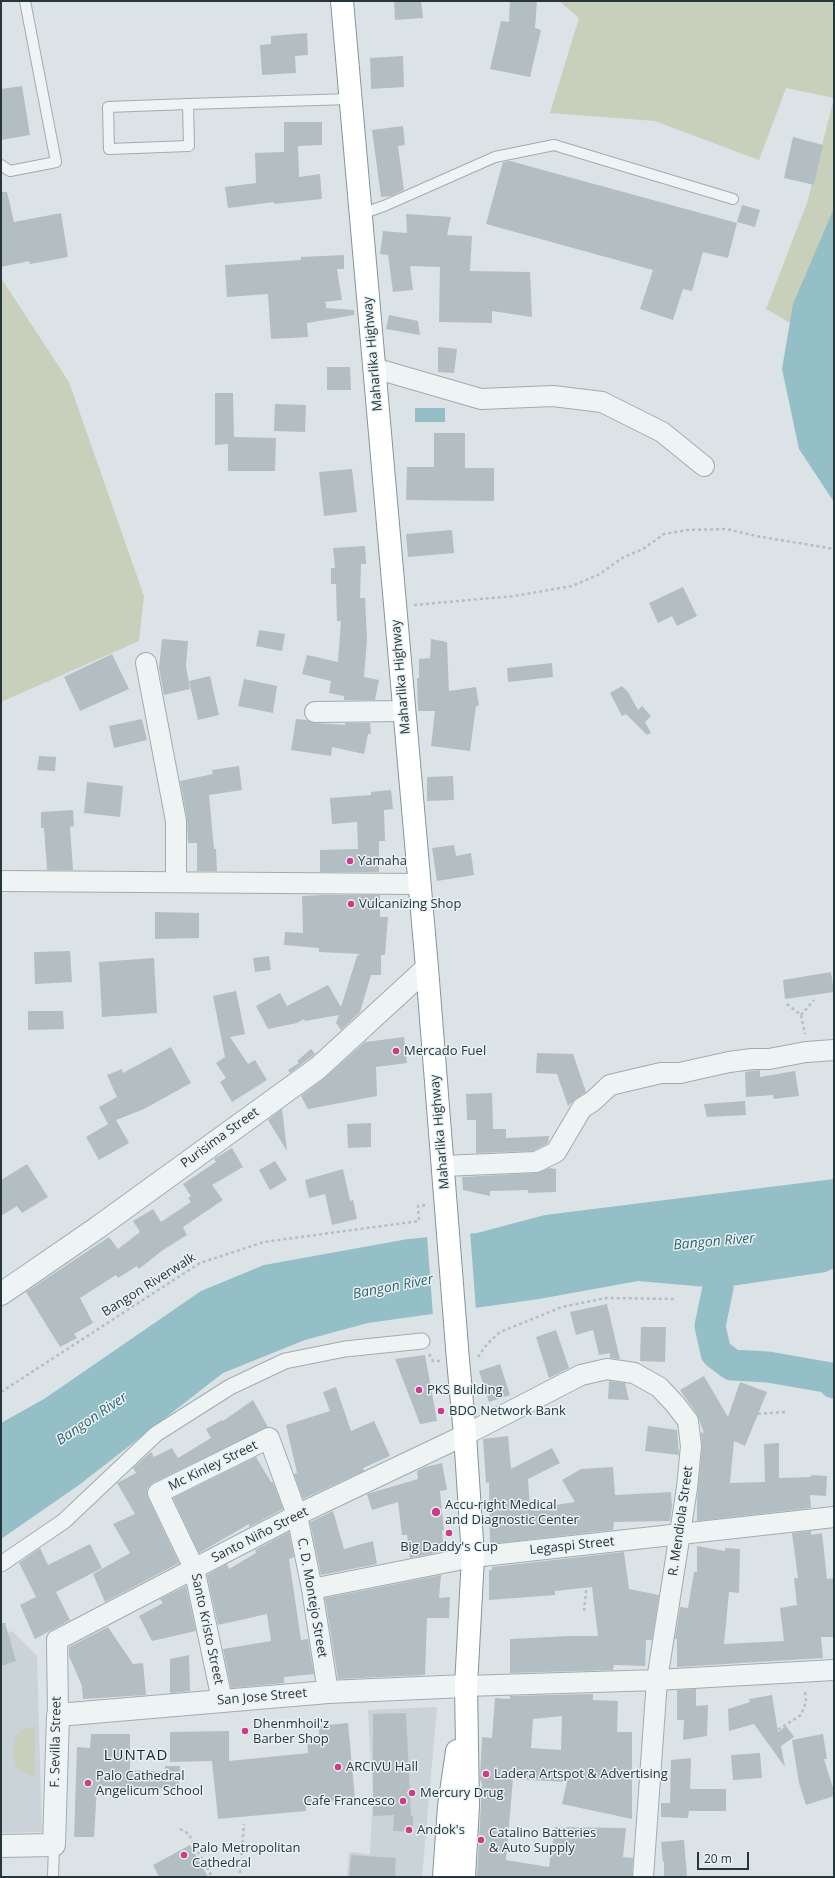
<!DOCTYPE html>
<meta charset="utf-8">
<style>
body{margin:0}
#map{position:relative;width:835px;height:1878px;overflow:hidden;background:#dbe3e6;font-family:"Open Sans",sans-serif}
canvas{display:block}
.frame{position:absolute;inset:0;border:2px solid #25363c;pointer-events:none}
.scale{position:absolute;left:697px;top:1852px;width:52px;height:18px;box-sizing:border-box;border:2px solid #25363c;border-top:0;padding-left:5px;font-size:12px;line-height:14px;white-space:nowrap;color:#25363c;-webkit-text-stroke:3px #eaf2f4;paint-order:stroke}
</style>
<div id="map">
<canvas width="835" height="1878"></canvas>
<div class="frame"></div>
<div class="scale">20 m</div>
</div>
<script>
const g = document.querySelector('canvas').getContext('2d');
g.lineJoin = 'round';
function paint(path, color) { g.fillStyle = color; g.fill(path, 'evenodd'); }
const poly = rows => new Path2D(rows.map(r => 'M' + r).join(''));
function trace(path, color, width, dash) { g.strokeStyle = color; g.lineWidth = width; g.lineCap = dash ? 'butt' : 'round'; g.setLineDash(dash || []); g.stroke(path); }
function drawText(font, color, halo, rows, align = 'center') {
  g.font = font + ' "Open Sans",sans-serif'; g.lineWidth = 3; g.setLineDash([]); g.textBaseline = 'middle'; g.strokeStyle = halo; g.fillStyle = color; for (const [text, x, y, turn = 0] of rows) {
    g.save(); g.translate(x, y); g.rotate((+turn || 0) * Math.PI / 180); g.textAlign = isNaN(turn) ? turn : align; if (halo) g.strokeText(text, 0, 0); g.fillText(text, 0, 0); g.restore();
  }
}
paint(poly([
 [12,1631,37,1656,42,1832,1,1833,1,1635],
 [437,1707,422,1877,347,1877,349,1852,370,1854,373,1796,368,1710]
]), '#c9d3d8');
paint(poly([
 [559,1,834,1,834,98,786,88,759,160,655,121,550,113,579,18],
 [834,99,834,348,766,309,807,203],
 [1,278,69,382,144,596,139,641,1,702],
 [35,1726,35,1777,23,1773,16,1766,13,1752,15,1740,18,1734,23,1730]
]), '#c8d0bc');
paint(poly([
 [834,208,834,502,799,449,782,369,793,304],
 [415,408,445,408,445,422,415,422],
 [834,1179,834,1268,826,1272,718,1288,638,1281,539,1299,368,1323,305,1340,223,1373,79,1485,1,1539,1,1423,44,1399,201,1291,264,1265,408,1239,477,1233,545,1215]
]), '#95bfc7');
paint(poly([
 [470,1231,476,1310,433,1316,427,1235]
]), '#dbe3e6');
trace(poly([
 [718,1288,710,1326,716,1353,732,1365,768,1367,831,1378,834,1383]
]), '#95bfc7', 31);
paint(poly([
 [394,1,421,1,423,18,395,20],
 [510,1,537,1,535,28,541,30,530,77,490,69,501,21,509,22],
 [307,33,308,55,295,56,296,73,262,75,260,45,271,44,271,36],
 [403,56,404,87,371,89,370,58],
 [22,86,30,135,1,140,1,89],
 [284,122,322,122,322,145,298,146,299,177,320,174,322,199,274,204,274,202,228,208,225,187,256,183,255,153,284,152],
 [403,126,405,145,398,146,404,190,391,196,381,197,372,130],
 [793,137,823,145,814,185,784,178],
 [510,161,737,223,728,258,703,252,692,291,683,289,673,320,640,309,653,270,486,224,503,162],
 [1,192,7,192,14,222,61,213,68,257,30,264,29,261,1,267],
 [742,205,760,210,755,227,737,222],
 [406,214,451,217,447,235,472,236,470,271,530,272,532,317,492,311,492,323,439,322,440,267,410,266,413,290,393,292,388,255,380,254,383,231,407,233],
 [344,255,344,269,337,269,342,300,324,302,326,303,326,308,354,310,354,315,307,323,308,337,271,339,268,294,227,297,225,265,301,260,301,257],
 [389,315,418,321,420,335,386,329],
 [438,347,457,349,454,373,438,372],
 [327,367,350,367,351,390,327,390],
 [215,393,233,393,234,437,276,438,275,471,228,471,228,444,215,445],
 [275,404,306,405,305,432,274,431],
 [434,433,465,433,465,468,494,468,494,501,406,500,407,467,434,467],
 [352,469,357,512,324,516,319,472],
 [452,530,454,553,408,557,406,534],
 [365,546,366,564,361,564,360,598,365,598,367,639,364,677,379,680,375,700,344,700,344,696,329,693,331,681,302,674,307,655,338,662,341,621,337,621,336,584,331,584,331,568,335,568,333,548],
 [683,587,697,616,677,626,672,616,658,623,649,603],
 [259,630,285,634,282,651,256,646],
 [162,639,188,641,186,666,190,689,164,695,159,668],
 [431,639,447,642,449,691,476,687,479,705,476,706,470,751,431,746,435,711,418,711,417,678,419,678,419,659,430,658],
 [112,654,129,689,80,711,64,677],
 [552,663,553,677,508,682,507,668],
 [210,676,219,715,198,720,189,681],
 [244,679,277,686,273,713,238,706],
 [622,686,628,692,638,710,642,706,651,716,645,722,651,733,647,735,626,714,622,716,610,693],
 [142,719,147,740,114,748,109,726],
 [296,719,307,720,315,723,345,725,345,723,370,723,371,734,368,734,364,754,332,747,331,756,291,750],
 [39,756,56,757,55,771,37,770],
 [239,766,242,790,209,795,214,849,216,849,217,871,197,871,197,843,188,843,187,819,180,781,213,774,212,770],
 [453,776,454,800,427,801,427,777],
 [87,782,123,786,120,817,84,813],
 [391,790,393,809,384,810,385,841,379,841,379,872,320,872,320,850,358,849,357,822,332,824,330,798,371,795,371,792],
 [73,810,74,826,70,827,73,870,47,870,44,828,41,828,41,812],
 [454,845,456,856,471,853,474,875,437,881,432,848],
 [321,895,380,895,380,917,388,917,385,955,381,955,381,975,371,975,360,1012,341,1030,336,1023,339,1015,305,1021,304,1019,297,1023,268,1029,256,1006,280,993,287,1006,328,985,341,1007,357,956,360,954,319,952,319,948,284,945,285,932,303,933,302,896],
 [155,912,199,913,199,938,155,939],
 [70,951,72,982,35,984,34,952],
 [269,956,271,970,255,972,253,958],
 [154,958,157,1013,102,1017,99,962],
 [831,972,834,992,785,999,783,980],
 [236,991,245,1034,230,1037,248,1064,255,1060,267,1080,232,1102,220,1082,226,1078,216,1063,225,1057,213,996],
 [28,1011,63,1011,64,1029,28,1030],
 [404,1037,407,1063,376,1067,377,1096,308,1109,301,1096,326,1077,365,1042],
 [171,1047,191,1083,144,1109,116,1120,129,1143,99,1160,86,1137,110,1123,108,1124,99,1107,117,1097,107,1075,122,1069,123,1073],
 [311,1049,315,1054,290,1073,288,1070,299,1063,297,1061],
 [537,1053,573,1054,586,1092,576,1099,568,1106,557,1074,536,1073],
 [760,1070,760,1077,795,1071,799,1096,774,1099,773,1095,746,1097,745,1072],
 [492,1093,493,1129,506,1129,506,1138,549,1136,548,1143,533,1151,476,1153,476,1120,467,1120,466,1094],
 [745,1101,746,1115,707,1117,704,1104],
 [282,1109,287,1151,268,1120],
 [371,1123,371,1147,348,1148,347,1124],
 [232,1148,243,1167,212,1185,223,1200,183,1227,187,1235,163,1250,139,1269,137,1266,118,1278,116,1275,80,1298,93,1323,74,1334,77,1338,60,1347,26,1292,109,1237,118,1249,140,1232,133,1221,153,1209,161,1222,191,1202,188,1198,191,1196,183,1184,216,1162,214,1159],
 [275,1161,287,1180,270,1190,259,1170],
 [27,1164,48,1197,22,1213,17,1206,1,1216,1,1180],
 [550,1168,556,1169,556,1192,528,1193,528,1190,490,1191,490,1196,463,1190,462,1177,536,1173],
 [343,1169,350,1201,353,1200,357,1219,332,1225,325,1194,309,1198,305,1180],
 [607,1304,618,1351,620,1359,610,1358,610,1353,599,1355,593,1330,576,1335,570,1312],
 [641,1327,666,1327,665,1362,640,1361],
 [556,1330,569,1368,549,1378,536,1337],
 [425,1355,437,1421,420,1424,395,1359],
 [500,1364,510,1395,489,1402,479,1371],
 [704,1376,728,1417,740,1382,767,1392,745,1446,734,1441,730,1483,765,1482,764,1444,779,1443,779,1478,811,1477,811,1475,827,1476,826,1496,810,1495,811,1508,697,1521,697,1500,702,1447,701,1432,704,1433,697,1414,680,1390],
 [609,1381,625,1383,629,1400,608,1399],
 [336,1387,351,1431,374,1421,390,1456,363,1468,364,1471,303,1499,294,1474,297,1473,286,1425,330,1411,323,1392],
 [253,1400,268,1427,153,1483,148,1487,147,1493,148,1498,179,1563,105,1602,93,1574,130,1553,113,1524,135,1514,117,1483,136,1473,133,1468,151,1452,154,1457,172,1448,178,1458,211,1438,206,1429,222,1420,223,1421],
 [648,1426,677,1430,679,1455,645,1451],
 [508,1436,511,1469,552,1448,560,1463,528,1479,530,1509,575,1502,562,1480,581,1469,613,1467,615,1495,671,1492,672,1507,670,1521,614,1522,613,1530,490,1544,489,1482,486,1483,483,1439],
 [256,1457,271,1482,273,1482,283,1509,249,1527,249,1524,199,1553,173,1498],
 [442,1463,447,1490,440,1491,444,1530,442,1531,444,1551,410,1558,407,1535,402,1535,398,1502,372,1510,367,1494,418,1479,417,1471,425,1467],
 [333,1511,344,1549,373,1541,377,1564,321,1575,310,1522],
 [811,1531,811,1535,822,1533,827,1579,834,1578,834,1637,821,1637,823,1658,677,1667,677,1639,675,1639,680,1607,688,1608,694,1572,697,1572,697,1546,725,1551,725,1548,740,1549,739,1593,729,1592,724,1644,784,1641,780,1608,797,1605,794,1578,798,1578,792,1533],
 [289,1532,294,1557,289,1559,301,1640,308,1639,314,1674,284,1677,284,1683,231,1688,223,1649,271,1641,267,1614,218,1625,207,1575,227,1564,229,1569,256,1553,255,1550],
 [90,1544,102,1568,56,1592,70,1620,35,1639,20,1605,36,1597,19,1563,40,1548,48,1565],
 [624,1552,629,1589,659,1595,652,1640,646,1640,645,1666,614,1665,613,1670,510,1673,510,1639,569,1636,598,1636,592,1587,555,1591,555,1595,489,1600,489,1570,492,1570,492,1567],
 [441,1575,439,1598,450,1597,449,1618,427,1618,425,1675,338,1679,325,1598],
 [186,1586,196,1631,152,1641,139,1616,163,1603,160,1599],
 [1,1623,5,1623,16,1661,1,1666],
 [108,1627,133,1664,143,1663,146,1695,83,1699,82,1686,69,1656,69,1647],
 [189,1655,190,1691,170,1693,170,1659],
 [696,1689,696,1706,708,1705,707,1736,683,1740,684,1720,677,1720,677,1690],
 [593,1694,593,1700,618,1701,617,1732,632,1732,632,1819,562,1804,567,1782,513,1779,506,1860,549,1867,555,1827,626,1828,623,1857,633,1858,632,1877,477,1877,482,1784,480,1779,482,1737,492,1738,495,1698,510,1699,510,1696],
 [562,1716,561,1750,531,1748,533,1719],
 [772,1695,778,1732,786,1726,794,1737,781,1746,785,1767,754,1724,729,1731,728,1709,750,1702,749,1699],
 [406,1713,411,1816,413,1816,413,1832,393,1831,394,1815,373,1816,373,1714],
 [348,1723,355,1799,306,1803,306,1811,218,1819,212,1761,170,1762,170,1732,229,1731,229,1761,308,1753,307,1736,319,1735,319,1726],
 [91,1734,130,1734,130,1770,165,1772,165,1766,180,1766,179,1789,97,1786,94,1837,74,1837,77,1747,90,1748],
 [823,1734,827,1759,824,1759,834,1791,834,1796,806,1805,799,1783,792,1740],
 [760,1753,762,1778,733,1780,731,1755],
 [691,1758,690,1789,726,1789,726,1811,689,1811,688,1818,661,1817,661,1803,670,1803,671,1760],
 [684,1840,687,1877,664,1877,664,1862,663,1862,661,1842],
 [190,1845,208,1877,159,1877,153,1865],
 [351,1855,396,1858,395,1877,349,1877]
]), '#b3bec3');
const service = poly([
 [188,104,189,146,109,149,108,107,188,104],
 [188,104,351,99],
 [1,165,10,171,56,162,25,1],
 [361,214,384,206,495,157,554,145,733,199],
 [53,1877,54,1845]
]);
const pedestrian = poly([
 [1,1564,64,1521,156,1434,230,1387,285,1361,345,1349,422,1341]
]);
const minor = poly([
 [374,368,481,399,553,396,602,402,662,432,704,466],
 [146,663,176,821,176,882],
 [315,712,404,711],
 [1,881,419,884],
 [443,1166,536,1162,556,1152,582,1108,593,1101,610,1085,661,1073,680,1073,729,1062,752,1059,769,1059,806,1052,834,1050],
 [312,1589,473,1557,834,1517],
 [466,1686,657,1680,834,1670],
 [222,1700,194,1568,158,1493,269,1438,297,1515,312,1589,328,1692],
 [58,1715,57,1640,297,1515,465,1435,581,1375,607,1369,634,1373,659,1387,675,1404,688,1421,691,1446,687,1488,657,1680,643,1877]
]);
const tertiary = poly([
 [1,1294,97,1228,318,1068,427,968],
 [1,1846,54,1845,58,1715,328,1692,466,1686]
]);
const trunk = poly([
 [342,1,427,968,458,1360,465,1435,473,1557,466,1686,468,1806,464,1877],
 [444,1877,449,1806,457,1751]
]);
trace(service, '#a1acb0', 12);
trace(pedestrian, '#a1acb0', 17);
trace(minor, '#a1acb0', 22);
trace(tertiary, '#a1acb0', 24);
trace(trunk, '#83969d', 24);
trace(poly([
 [414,605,514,596,572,586,600,574,622,558,643,549,664,534,687,530,727,529,756,536,834,549],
 [787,1004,801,1015,805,1034],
 [801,1015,814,1000],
 [429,1354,433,1361,440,1361],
 [478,1357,487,1344,500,1332,562,1307,606,1298,675,1299],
 [1,1392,200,1263,264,1242,419,1221,418,1206,428,1205],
 [740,1415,786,1412],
 [584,1611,587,1582],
 [768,1736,801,1715,806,1702,805,1690],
 [180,1829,189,1834,193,1843,211,1875],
 [240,1873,244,1824]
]), '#b6bec0', 2.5, [3, 3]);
trace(service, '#eef3f4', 10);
trace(pedestrian, '#eef3f4', 15);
trace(minor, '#eef3f4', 20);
trace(tertiary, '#eef3f4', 22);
trace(trunk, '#fff', 22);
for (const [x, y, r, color] of [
 [350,861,4,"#cf3c86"],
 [351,904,4,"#cf3c86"],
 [396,1051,4,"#cf3c86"],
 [419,1390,4,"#cf3c86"],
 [441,1411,4,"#cf3c86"],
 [436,1512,5,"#cf3c86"],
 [449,1533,4,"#cf3c86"],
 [245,1731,4,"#cf3c86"],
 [338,1767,4,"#cf3c86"],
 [486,1774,4,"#cf3c86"],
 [88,1783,4,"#cf3c86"],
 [412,1793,4,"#cf3c86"],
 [403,1801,4,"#cf3c86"],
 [409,1830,4,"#cf3c86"],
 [481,1840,4,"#cf3c86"],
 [184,1855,4,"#cf3c86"]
]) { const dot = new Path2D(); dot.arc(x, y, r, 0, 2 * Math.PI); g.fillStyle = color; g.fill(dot); trace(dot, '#eaf2f4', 1.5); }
drawText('13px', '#25363c', '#eaf2f4', [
 ["Maharlika Highway",373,354,-95],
 ["Maharlika Highway",401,677,-95],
 ["Maharlika Highway",440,1132,-95],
 ["Purisima Street",220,1138,-36],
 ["Bangon Riverwalk",149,1285,-32],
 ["Mc Kinley Street",213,1466,-26],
 ["R. Mendiola Street",681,1521,-82],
 ["Santo Niño Street",260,1535,-27],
 ["Legaspi Street",572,1546,-6],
 ["C. D. Montejo Street",312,1598,80],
 ["Santo Kristo Street",207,1629,78],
 ["San Jose Street",262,1697,-5],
 ["F. Sevilla Street",56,1742,-89]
]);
drawText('13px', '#25363c', '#eaf2f4', [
 ["Yamaha",358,861],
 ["Vulcanizing Shop",359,904],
 ["Mercado Fuel",404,1051],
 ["PKS Building",427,1390],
 ["BDO Network Bank",449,1411],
 ["Accu-right Medical",445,1505],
 ["and Diagnostic Center",445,1520],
 ["Big Daddy's Cup",449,1547,"center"],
 ["Dhenmhoil'z",253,1724],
 ["Barber Shop",253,1739],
 ["ARCIVU Hall",346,1767],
 ["Ladera Artspot & Advertising",494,1774],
 ["Palo Cathedral",96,1776],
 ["Angelicum School",96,1791],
 ["Mercury Drug",420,1793],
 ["Cafe Francesco",395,1801,"right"],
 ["Andok's",417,1830],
 ["Catalino Batteries",489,1833],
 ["& Auto Supply",489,1848],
 ["Palo Metropolitan",192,1848],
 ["Cathedral",192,1863]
], 'left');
drawText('italic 14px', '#2f6370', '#eaf2f4', [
 ["Bangon River",714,1242,-5],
 ["Bangon River",393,1287,-11],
 ["Bangon River",92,1419,-34]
]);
g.letterSpacing = '1px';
drawText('15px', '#18262d', '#eaf2f4', [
 ["LUNTAD",136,1756]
]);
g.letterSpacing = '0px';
</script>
